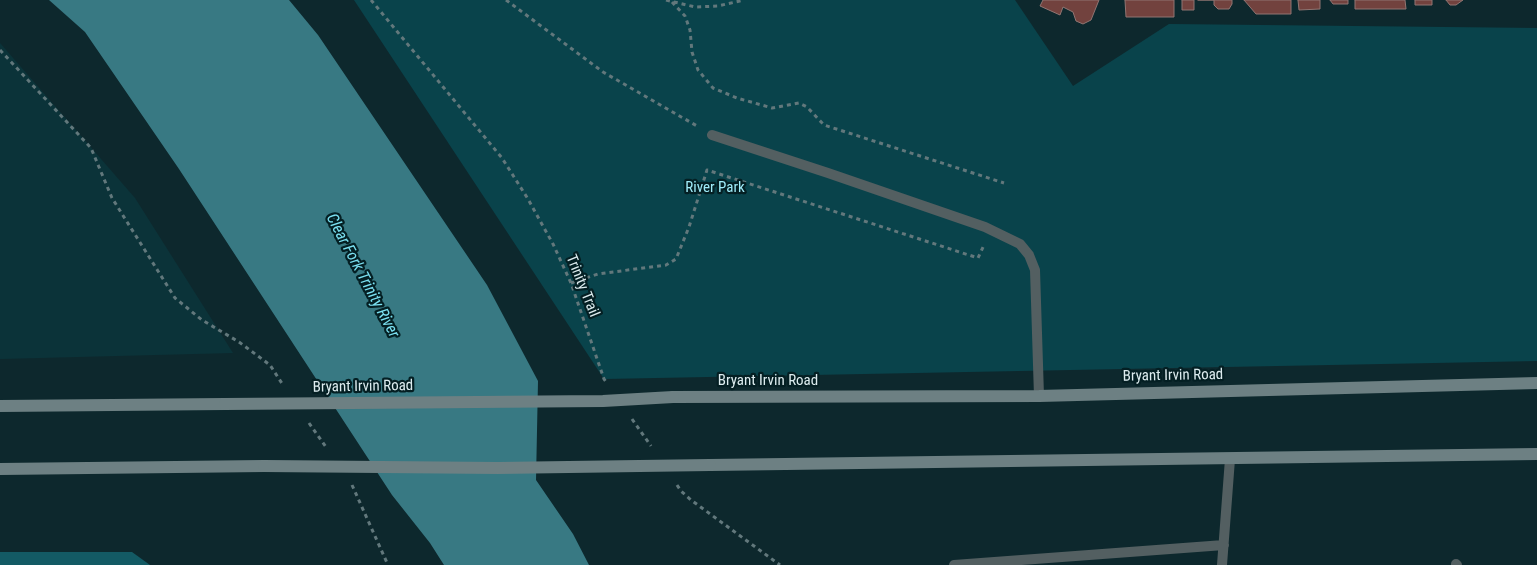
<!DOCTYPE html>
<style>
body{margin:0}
canvas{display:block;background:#0d282d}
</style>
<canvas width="1537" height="565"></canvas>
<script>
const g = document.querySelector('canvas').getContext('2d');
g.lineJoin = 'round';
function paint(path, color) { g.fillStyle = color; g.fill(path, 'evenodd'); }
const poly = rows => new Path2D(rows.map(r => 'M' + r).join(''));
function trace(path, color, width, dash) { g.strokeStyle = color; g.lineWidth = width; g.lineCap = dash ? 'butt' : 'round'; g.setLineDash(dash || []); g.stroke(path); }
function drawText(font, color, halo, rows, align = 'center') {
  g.font = font + ' "Roboto Condensed",sans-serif'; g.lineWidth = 4.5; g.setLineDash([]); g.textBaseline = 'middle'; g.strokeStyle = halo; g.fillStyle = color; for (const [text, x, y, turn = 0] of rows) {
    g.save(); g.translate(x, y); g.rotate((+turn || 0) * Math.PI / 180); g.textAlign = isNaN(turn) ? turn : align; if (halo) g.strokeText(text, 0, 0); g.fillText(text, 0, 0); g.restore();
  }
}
paint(poly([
 [0,43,135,198,233,353,0,359]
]), '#0b3339');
paint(poly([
 [354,0,1015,0,1073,86,1169,24,1537,28,1537,361,604,379]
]), '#09434b');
paint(poly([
 [0,552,132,552,150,565,0,565]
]), '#135a64');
paint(poly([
 [49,0,289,0,318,35,487,285,538,381,536,480,573,534,589,565,444,565,430,543,392,495,179,169,85,32]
]), '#387983');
const building = poly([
 [1043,0,1099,0,1091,20,1083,24,1076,21,1073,12,1063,7,1060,15,1040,6,1043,0],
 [1125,0,1174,0,1174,17,1126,17,1125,0],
 [1182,0,1194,0,1194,10,1182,10,1182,0],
 [1198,0,1232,0,1232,4,1229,9,1218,9,1214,5,1214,0,1198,0],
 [1244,0,1291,0,1291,14,1256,14,1244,0],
 [1298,0,1320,0,1320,9,1299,10,1298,0],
 [1330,0,1348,0,1348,4,1333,4,1330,0],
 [1355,0,1405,0,1406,9,1355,9,1355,0],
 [1415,0,1432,0,1432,5,1415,5,1415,0],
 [1446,0,1463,0,1456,5,1450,5,1446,0]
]);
paint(building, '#72423e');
trace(building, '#907572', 1);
trace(poly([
 [371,0,502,158,528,199,553,244,571,283,604,379,607,383],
 [506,0,603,72,697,126],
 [666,0,695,7,718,6,744,0],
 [672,2,685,16,690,30,692,52,698,70,713,88,737,98,772,108,799,103,807,107,824,125,1004,183],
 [0,50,91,148,112,198,175,298,202,320,239,342,270,365,283,385],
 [571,283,598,274,666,265,676,259,689,227,707,170,978,258,984,245],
 [632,419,651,446],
 [309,423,326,447],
 [352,485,388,565],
 [677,485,681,491,691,500,780,565]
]), '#62787c', 3, [4, 4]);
trace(poly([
 [712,135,828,173,985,227,1020,244,1029,255,1035,270,1039,396],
 [1456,564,1457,565],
 [954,565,1224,545],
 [1222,565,1230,459]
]), '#535f61', 10);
trace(poly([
 [673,397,1039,396,1537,383],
 [0,406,225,404],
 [710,465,1537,454],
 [0,469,264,466]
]), '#6d8083', 12);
trace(poly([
 [225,404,603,401,673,397],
 [264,466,498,468,710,465]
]), '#6d8083', 12);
drawText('15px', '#9fecf9', '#041f23', [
 ["River Park",715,188]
]);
drawText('15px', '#ddecef', '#041f23', [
 ["Trinity Trail",582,286,68],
 ["Bryant Irvin Road",1173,376,-1],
 ["Bryant Irvin Road",768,381],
 ["Bryant Irvin Road",363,387,-1]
]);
drawText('italic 16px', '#7be1f2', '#041f23', [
 ["Clear Fork Trinity River",362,276,62]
]);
</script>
